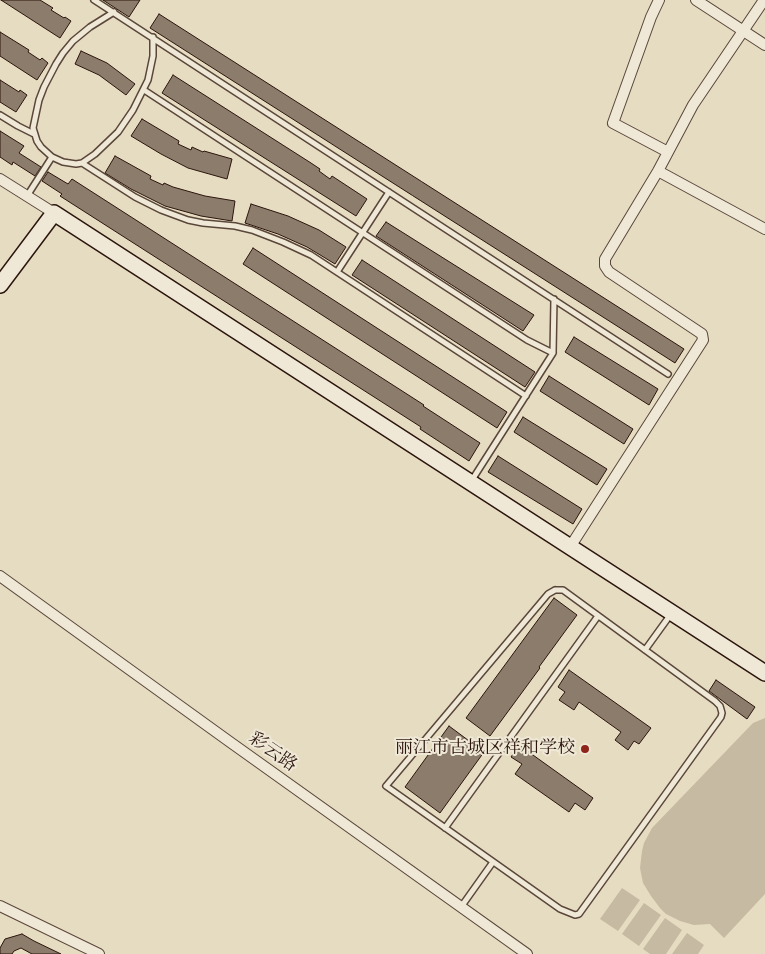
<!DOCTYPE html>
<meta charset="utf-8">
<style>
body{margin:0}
canvas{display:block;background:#e6dcc1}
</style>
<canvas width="765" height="954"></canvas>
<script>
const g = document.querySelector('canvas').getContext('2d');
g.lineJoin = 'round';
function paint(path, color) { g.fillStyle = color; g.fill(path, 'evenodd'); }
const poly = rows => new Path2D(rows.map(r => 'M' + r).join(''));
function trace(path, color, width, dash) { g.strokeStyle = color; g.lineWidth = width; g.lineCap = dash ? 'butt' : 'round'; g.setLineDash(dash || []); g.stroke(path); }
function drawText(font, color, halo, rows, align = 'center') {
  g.font = font + ' "IM FELL DW Pica","Noto Serif SC",serif'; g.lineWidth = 4; g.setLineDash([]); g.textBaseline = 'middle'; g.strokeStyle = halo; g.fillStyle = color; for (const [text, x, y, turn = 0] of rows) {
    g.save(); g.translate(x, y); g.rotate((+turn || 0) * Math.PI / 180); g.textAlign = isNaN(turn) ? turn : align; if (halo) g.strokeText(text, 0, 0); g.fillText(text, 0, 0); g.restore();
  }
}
paint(poly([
 [765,718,765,894,724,938,710,924,694,925,680,921,666,914,660,908,651,896,643,883,640,868,642,851,644,843,652,828,753,723],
 [622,888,640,900,618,931,600,919],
 [644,903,661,915,639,946,622,934],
 [665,918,682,930,666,954,650,954,643,949],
 [687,933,704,945,698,954,672,954]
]), '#c6baa2');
const building = poly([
 [1,0,40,0,53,8,51,10,64,18,65,17,71,21,60,38,1,0],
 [103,0,140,0,129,17,103,0],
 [159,14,684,349,675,363,150,28,159,14],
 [0,32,29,50,28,52,40,60,42,58,48,63,37,80,0,56,0,32],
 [81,51,107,63,135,84,126,95,99,75,75,64,81,51],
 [173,75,311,163,320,169,319,171,330,179,332,176,367,199,356,216,162,93,173,75],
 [0,80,19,92,20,90,27,95,16,112,0,102,0,80],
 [142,119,179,141,178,144,191,150,192,147,203,152,204,151,232,159,227,179,188,168,161,154,131,136,142,119],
 [0,131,24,146,19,153,41,167,35,176,13,162,12,165,0,157,0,131],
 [115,156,151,176,150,179,163,185,164,183,173,187,205,196,235,201,232,221,201,216,165,206,131,189,105,173,115,156],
 [48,172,68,184,72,179,424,405,423,406,480,443,469,461,420,429,421,427,60,196,62,194,42,181,48,172],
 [251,204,288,216,319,230,346,247,335,264,307,247,278,234,245,223,251,204],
 [386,222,534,315,523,331,376,236,386,222],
 [253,248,507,412,497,428,243,264,253,248],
 [362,260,535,372,525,387,352,275,362,260],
 [574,337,658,389,649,405,565,352,574,337],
 [549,376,633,429,624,444,540,391,549,376],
 [523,417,607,469,597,485,514,432,523,417],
 [498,456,582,509,573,524,488,472,498,456],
 [554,598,577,615,539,667,540,668,490,736,466,718,554,598],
 [569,670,651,728,639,744,634,741,628,750,615,740,621,732,579,702,574,710,559,700,565,692,558,687,569,670],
 [716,680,755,707,747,719,709,691,716,680],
 [449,726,484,752,440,813,405,787,449,726],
 [519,745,593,798,585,810,575,803,569,812,515,774,522,764,511,757,519,745],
 [22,934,34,941,61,954,32,954,21,948,14,951,12,954,0,954,0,948,5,939,22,934]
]);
paint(building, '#8c7c6b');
trace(building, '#2b150d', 1);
const lane = poly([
 [94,0,668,374],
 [114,12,90,27,73,41,63,53,56,64,44,87,39,100,33,128,37,141,41,147,52,157,63,162,76,164,82,163,95,154,118,132,133,110,148,80,153,56,153,37],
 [144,90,527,340,553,353],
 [0,115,18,126,34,134],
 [82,163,135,197,161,210,188,220,203,223,235,226,252,230,283,242,311,255,526,396],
 [27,196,52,157],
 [337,272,389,192],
 [472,480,553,353,554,299],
 [555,590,563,590,715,701,720,706,722,713,721,717,579,914,575,915,560,909,386,786,548,594,555,590],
 [645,650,671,614],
 [445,828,598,616],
 [461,907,493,862]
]);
const street = poly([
 [659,0,651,17,613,123,668,152],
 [696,0,765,45],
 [658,171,765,229],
 [0,179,54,213],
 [570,547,703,340,702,334,609,272,605,266,605,259,658,171,693,105,764,0],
 [0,576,230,742,527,954],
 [0,906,99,954]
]);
const secondary = poly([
 [0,285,54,213,765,673]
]);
trace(lane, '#5a473a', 8);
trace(street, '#5a473a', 12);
trace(secondary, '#2b150d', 18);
trace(lane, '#efe8d7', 5);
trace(street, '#efe8d7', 10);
trace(secondary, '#efe8d7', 15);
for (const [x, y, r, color] of [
 [585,749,5,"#8f2418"]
]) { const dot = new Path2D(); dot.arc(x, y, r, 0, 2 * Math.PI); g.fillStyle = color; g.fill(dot); trace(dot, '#efe8d7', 2); }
drawText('18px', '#2b150d', '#efe8d7', [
 ["丽江市古城区祥和学校",575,749]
], 'right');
drawText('18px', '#2b150d', '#efe8d7', [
 ["彩云路",272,753,35]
]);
</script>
